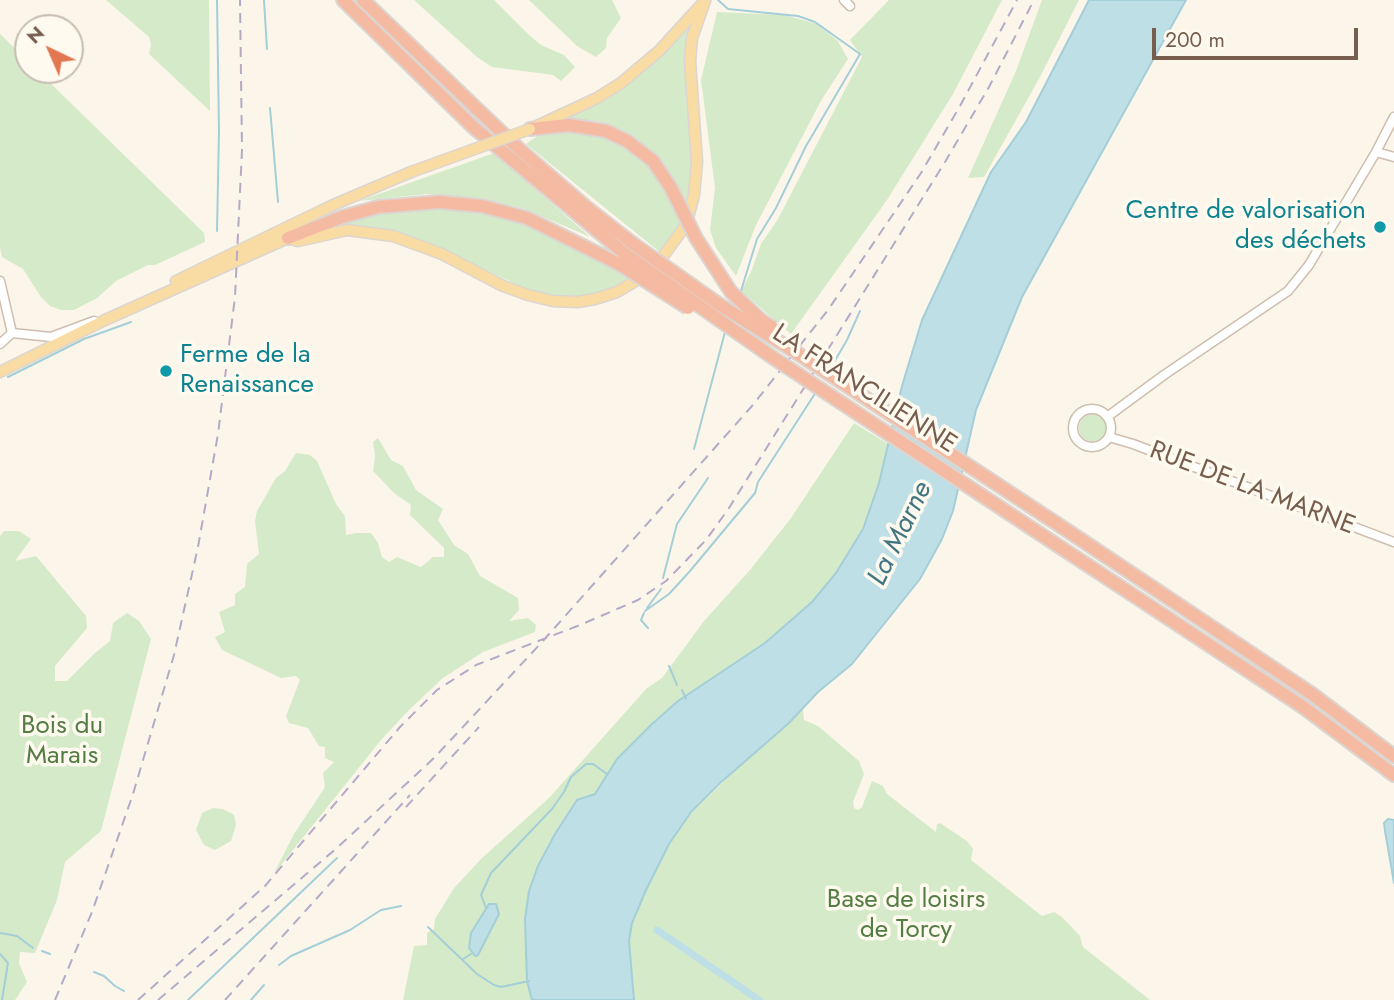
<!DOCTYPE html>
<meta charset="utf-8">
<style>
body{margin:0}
#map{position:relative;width:1394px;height:1000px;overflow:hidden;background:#fcf6ea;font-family:Jost,sans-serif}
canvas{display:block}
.north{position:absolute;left:14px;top:14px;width:70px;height:70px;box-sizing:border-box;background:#fffaf0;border:2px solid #c9bbaf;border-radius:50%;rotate:316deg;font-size:19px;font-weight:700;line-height:28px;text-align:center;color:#775d4d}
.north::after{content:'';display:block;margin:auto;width:24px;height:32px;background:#e37752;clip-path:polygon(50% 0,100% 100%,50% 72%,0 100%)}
.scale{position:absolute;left:1152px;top:28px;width:206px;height:32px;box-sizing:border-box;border:4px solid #775d4d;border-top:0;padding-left:9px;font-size:21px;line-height:24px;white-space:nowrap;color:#775d4d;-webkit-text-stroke:5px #fffaf0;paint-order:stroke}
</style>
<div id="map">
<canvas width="1394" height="1000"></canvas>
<div class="north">N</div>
<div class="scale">200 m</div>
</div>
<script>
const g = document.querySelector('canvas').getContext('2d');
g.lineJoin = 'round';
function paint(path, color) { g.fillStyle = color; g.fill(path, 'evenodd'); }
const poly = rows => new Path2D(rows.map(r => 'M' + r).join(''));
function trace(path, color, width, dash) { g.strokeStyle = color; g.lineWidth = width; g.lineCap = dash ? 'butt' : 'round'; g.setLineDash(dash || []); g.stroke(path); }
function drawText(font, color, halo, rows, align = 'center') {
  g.font = font + ' Jost,sans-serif'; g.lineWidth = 7; g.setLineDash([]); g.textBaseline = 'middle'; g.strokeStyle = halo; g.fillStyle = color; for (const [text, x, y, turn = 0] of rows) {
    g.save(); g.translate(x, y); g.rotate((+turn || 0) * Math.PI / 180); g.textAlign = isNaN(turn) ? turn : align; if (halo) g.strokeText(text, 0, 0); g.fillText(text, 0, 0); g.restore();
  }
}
paint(poly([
 [106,0,209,0,210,111,149,54,151,45,149,37],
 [414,0,494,0,528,34,541,45,564,55,575,67,561,81,553,75,492,67,477,57],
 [529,0,612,0,621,18,607,38,606,48,596,57,577,46],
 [889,0,1002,0,953,94,887,200,791,334,741,291,751,272,761,244,778,219,862,57,850,40],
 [1042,0,1079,0,1040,77,984,177,968,178,1016,71],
 [717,12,784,15,817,24,838,41,848,59,822,99,756,225,736,276,716,248,710,230,715,188,701,80],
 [690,29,685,63,694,156,688,206,677,183,654,153,627,132,598,121,559,119,611,95,634,79,685,30],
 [0,34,28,61,28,70,37,70,204,233,205,242,155,265,148,265,116,281,97,298,74,310,61,310,50,306,41,297,23,269,2,257,0,248],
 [560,130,588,132,617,139,646,162,662,182,680,220,679,229,661,253,526,144,539,135],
 [494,153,590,237,525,209,482,198,427,194,359,201],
 [434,206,475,208,511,216,637,279,589,296,559,296,528,290,433,245,380,230,349,226,345,221,387,210],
 '1079 428a14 14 0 1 1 28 0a14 14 0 1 1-28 0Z',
 [854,423,888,444,879,483,863,529,836,573,812,602,765,643,678,702,652,724,617,759,595,794,577,800,555,834,538,866,529,891,527,981,532,1000,403,1000,414,946,427,945,427,933,434,929,435,919,454,888,482,858,549,798,647,688,662,678,704,621,750,570,791,518],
 [378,438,391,460,403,466,416,490,443,509,438,520,454,545,468,554,480,576,518,598,519,610,509,621,528,618,536,625,535,632,483,652,443,678,409,710,381,740,273,875,294,834,325,787,323,773,334,762,325,758,325,747,319,746,308,728,289,723,286,716,300,680,296,676,281,678,222,650,215,637,225,632,219,612,235,605,235,594,245,587,247,564,259,554,255,521,257,511,276,478,285,471,296,453,310,455,317,461,336,504,345,516,346,535,356,533,371,533,378,543,382,557,389,562,397,557,421,567,433,557,444,557,444,548,410,515,411,505,394,493,373,471,375,456,373,442],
 [4,531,19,531,31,539,15,561,36,556,86,616,87,628,55,666,55,681,67,681,95,653,110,641,113,623,127,613,139,621,151,639,101,831,65,862,57,900,35,953,20,952,19,963,27,982,15,1000,0,1000,0,536],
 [800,707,803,710,804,720,818,726,859,761,864,774,853,802,854,808,858,810,862,807,872,781,883,786,887,794,936,832,937,824,940,823,967,841,973,849,971,860,1042,916,1054,912,1062,917,1080,936,1083,947,1150,1000,634,1000,626,931,670,834],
 [213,808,223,809,234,815,236,825,231,841,215,850,204,845,196,830,202,813]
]), '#d5eac8');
const water = poly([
 [1089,0,1186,0,1022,297,976,410,953,511,942,539,920,579,852,664,818,692,789,723,719,784,691,812,669,844,646,890,632,923,629,941,634,1000,532,1000,527,981,525,919,529,891,538,866,555,834,577,800,595,794,617,759,652,724,678,701,765,643,812,602,836,573,863,529,879,483,902,386,922,320,991,172,1026,122,1089,0],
 [1388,819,1394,820,1394,883,1385,831,1384,823,1388,819],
 [489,904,496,904,499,914,478,955,475,956,469,948,471,933,489,904]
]);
paint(water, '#bedfe6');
trace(water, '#a4ced8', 2);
trace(poly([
 [264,0,267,49],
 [718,0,728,9,798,16,815,22,860,54,806,146,776,208,757,239,740,294],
 [270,108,278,202],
 [217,231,219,131,217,0],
 [830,369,847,340,860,311],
 [8,377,84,339,131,322],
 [694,449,725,332],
 [663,578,677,524,708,478],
 [647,608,661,589],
 [645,611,669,594,690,571,755,493,758,482,816,392],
 [644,613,641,620,648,628],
 [669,666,677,685],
 [682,690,686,699],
 [486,908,481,895,491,873,552,809,564,792,571,777,586,764,593,764,607,774],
 [428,927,477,974,494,985,501,987,529,981],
 [0,933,17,936,33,948],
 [42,951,50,954],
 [0,954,8,963,2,1000],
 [463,959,471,954],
 [279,965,291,956,350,930,381,910,401,906],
 [94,972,104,976,115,986,124,991],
 [188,1000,337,858],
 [251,1000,264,985]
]), '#a4ced8', 2);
trace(poly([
 [657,930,759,1000]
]), '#bedfe6', 7);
const minor = poly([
 [844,0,850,6],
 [1376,152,1394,157],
 [0,281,12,333],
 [0,344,12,333,51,337,94,321],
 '1073 428a19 19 0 1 1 38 0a19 19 0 1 1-38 0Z',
 [1107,417,1164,375,1288,291,1309,265,1376,152,1394,117],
 [1109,437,1133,444,1394,542]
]);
const major = poly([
 [537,126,597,98,621,83,660,50,701,5],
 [656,266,686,225,694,195,697,162,690,61,692,38,705,1],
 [176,281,333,205,411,172],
 [0,372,105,320,288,238,298,241,347,230,393,236,442,254,503,286,528,295,553,301,577,302,595,299,617,292,644,276]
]);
const highway = poly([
 [343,0,472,126,625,254],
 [363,0,518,148,586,207,632,243],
 [530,129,569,125,606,131,627,141,653,161,671,188],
 [288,238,342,217,378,207,439,202,482,206,527,218,619,264],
 [1068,531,1312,694,1394,756],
 [1057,545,1303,707,1394,775]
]);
trace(minor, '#cfbeaf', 11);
trace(major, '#dcd5d1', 13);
trace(highway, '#dcd5d1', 16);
trace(minor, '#fff', 8);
trace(major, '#f9dca4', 10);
trace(highway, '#f5bba2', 12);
trace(poly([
 [406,807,479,727],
 [55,1000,92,912,133,794,174,655,198,547,218,434,235,297,242,150,240,0],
 [138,1000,265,886,400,727,437,690,476,665,580,625,638,600,666,581,706,540,729,508,945,162,989,87,1034,0],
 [158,1000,338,847,434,758,542,642,752,406,828,310,921,173,960,106,1017,0],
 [225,1000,410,795]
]), '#b9a7c7', 2, [10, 7]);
const majorBridge = poly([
 [411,172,530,129]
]);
const highwayBridge = poly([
 [671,188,696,238,731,292,761,320,773,328],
 [632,243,720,305,794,351,1068,531],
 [625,254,772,357,1057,545],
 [619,264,688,308]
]);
trace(majorBridge, '#dcd5d1', 13, []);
trace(highwayBridge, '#dcd5d1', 16, []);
trace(majorBridge, '#f9dca4', 10);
trace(highwayBridge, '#f5bba2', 12);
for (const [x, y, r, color] of [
 [1380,227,7,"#0f9aa8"],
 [166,371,7,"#0f9aa8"]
]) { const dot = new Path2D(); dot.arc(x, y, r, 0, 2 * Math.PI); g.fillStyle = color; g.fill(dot); trace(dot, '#fffaf0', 2.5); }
drawText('26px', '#0d838f', '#fffaf0', [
 ["Centre de valorisation",1366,212],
 ["des déchets",1366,242],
 ["Ferme de la",180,356,"left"],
 ["Renaissance",180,386,"left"]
], 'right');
drawText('26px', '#775d4d', '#fffaf0', [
 ["LA FRANCILIENNE",864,390,33],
 ["RUE DE LA MARNE",1252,489,21]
]);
drawText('26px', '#547d44', '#fffaf0', [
 ["Bois du",62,727],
 ["Marais",62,757],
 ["Base de loisirs",906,901],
 ["de Torcy",906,931]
]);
drawText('italic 28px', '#437683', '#fffaf0', [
 ["La Marne",901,534,-64]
]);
</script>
